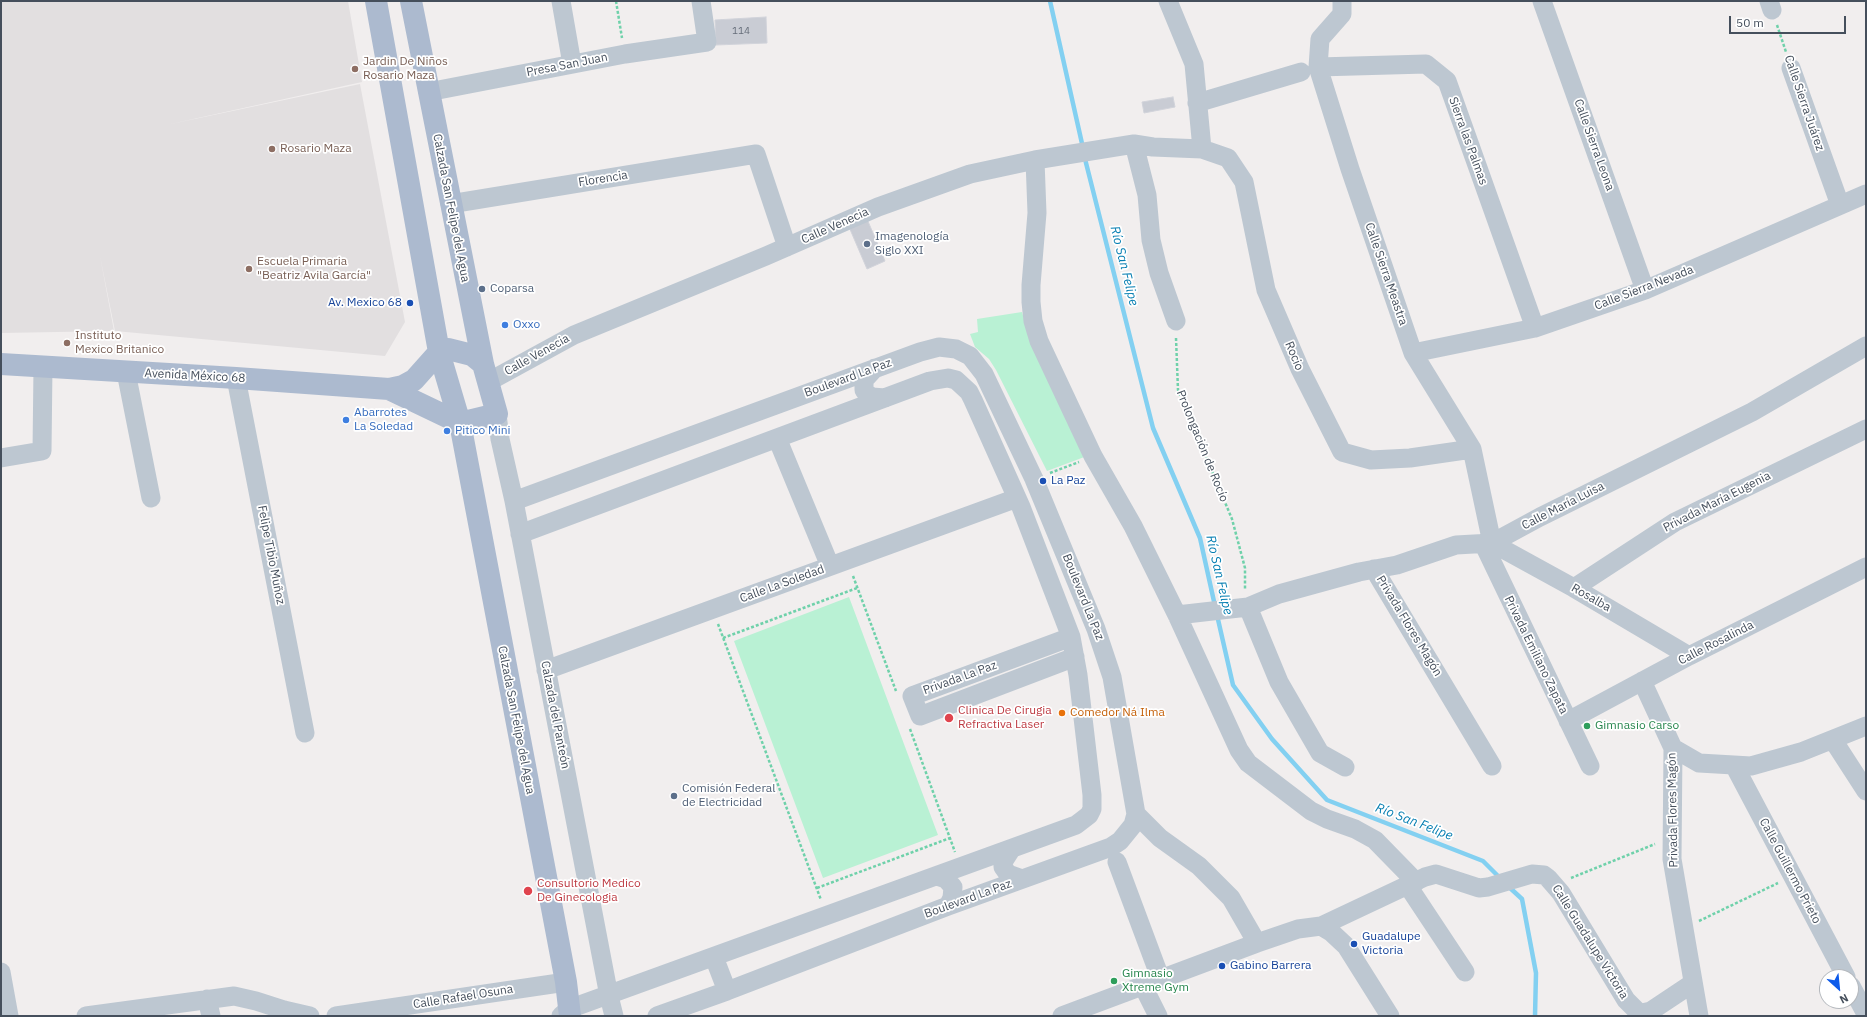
<!DOCTYPE html>
<meta charset="utf-8">
<style>
body{margin:0}
#map{position:relative;width:1867px;height:1017px;overflow:hidden;background:#f1eeee;font-family:"IBM Plex Sans",sans-serif}
canvas{display:block}
.frame{position:absolute;inset:0;border:2px solid #454f5c;pointer-events:none}
.north{position:absolute;left:1819px;top:969px;width:40px;height:40px;box-sizing:border-box;background:#fff;border:1px solid #b5b9be;border-radius:50%;rotate:153deg;font-size:11px;font-weight:700;line-height:16px;text-align:center;color:#454f5c}
.north::after{content:'';display:block;margin:auto;width:14px;height:18px;background:#0e5bea;clip-path:polygon(50% 0,100% 100%,50% 72%,0 100%)}
.scale{position:absolute;left:1729px;top:16px;width:117px;height:18px;box-sizing:border-box;border:2px solid #454f5c;border-top:0;padding-left:5px;font-size:12px;line-height:14px;white-space:nowrap;color:#454f5c;-webkit-text-stroke:3px #fff;paint-order:stroke}
</style>
<div id="map">
<canvas width="1867" height="1017"></canvas>
<div class="frame"></div>
<div class="north">N</div>
<div class="scale">50 m</div>
</div>
<script>
const g = document.querySelector('canvas').getContext('2d');
g.lineJoin = 'round';
function paint(path, color) { g.fillStyle = color; g.fill(path, 'evenodd'); }
const poly = rows => new Path2D(rows.map(r => 'M' + r).join(''));
function trace(path, color, width, dash) { g.strokeStyle = color; g.lineWidth = width; g.lineCap = dash ? 'butt' : 'round'; g.setLineDash(dash || []); g.stroke(path); }
function drawText(font, color, halo, rows, align = 'center') {
  g.font = font + ' "IBM Plex Sans",sans-serif'; g.lineWidth = 3.5; g.setLineDash([]); g.textBaseline = 'middle'; g.strokeStyle = halo; g.fillStyle = color; for (const [text, x, y, turn = 0] of rows) {
    g.save(); g.translate(x, y); g.rotate((+turn || 0) * Math.PI / 180); g.textAlign = isNaN(turn) ? turn : align; if (halo) g.strokeText(text, 0, 0); g.fillText(text, 0, 0); g.restore();
  }
}
paint(poly([
 [1,1,348,1,362,82,166,125,360,84,405,322,385,356,115,331,100,256,114,331,1,333]
]), '#e2dfe0');
paint(poly([
 [1022,312,1027,330,1087,456,1047,471,996,370,989,359,975,347,970,334,978,332,977,319],
 [849,597,938,835,823,878,734,641]
]), '#b9f1d4');
trace(poly([
 [1050,1,1083,148],
 [1084,155,1153,428,1200,538,1215,606],
 [1217,615,1233,685,1272,739,1327,800,1483,861,1501,879],
 [1509,887,1522,899,1536,973,1535,1016]
]), '#83d0f1', 4.5);
const building = poly([
 [766,17,767,43,716,45,715,20,766,17],
 [1173,97,1175,107,1144,113,1142,102,1173,97],
 [867,219,885,261,867,269,849,227,867,219]
]);
paint(building, '#c9ccd4');
trace(building, '#d1d3da', 1);
trace(poly([
 [616,1,622,38],
 [1777,25,1786,52],
 [1176,338,1178,390,1232,519,1245,568,1245,590],
 [1050,473,1079,462],
 [853,576,896,691],
 [718,624,821,900],
 [723,638,857,588],
 [910,729,955,852],
 [1571,878,1655,844],
 [817,888,950,838],
 [1699,921,1778,883]
]), '#6fd1aa', 2.5, [3, 2]);
trace(poly([
 [561,1,572,64],
 [1168,1,1194,64,1202,149],
 [1342,1,1342,14,1320,39,1318,67,1350,169,1413,353,1472,449,1492,543,1574,588,1689,656],
 [1542,1,1645,290],
 [1769,1,1772,10],
 [1318,67,1426,64,1447,81,1535,328],
 [1791,68,1840,205],
 [428,92,625,54,707,42,701,1],
 [1197,103,1301,72],
 [1134,144,1147,195,1151,240,1159,273,1176,321],
 [1035,160,1037,213,1031,285,1031,302,1033,321,1039,341,1093,456,1133,526,1177,615,1239,750,1248,763,1311,811,1327,819,1355,829,1375,840,1416,882],
 [450,204,756,154,787,247],
 [1413,353,1535,328,1645,290,1866,194],
 [875,368,864,380,864,390,867,394,872,397,885,398],
 [126,372,151,498],
 [236,378,305,733],
 [488,382,574,335,766,256,878,207,970,174,1035,160,1134,144,1153,147,1202,149,1228,158,1244,182,1266,290,1300,369,1342,452,1371,460,1410,458,1472,449],
 [497,414,500,439,514,501,609,996,614,1016],
 [777,438,830,566],
 [1,458,42,451,43,367],
 [514,501,920,352,939,347,956,349,970,356,984,374,1034,479,1096,629,1112,677,1136,814,1133,825,1120,841,1111,847,948,906,727,991,657,1016],
 [520,534,930,381,948,378,956,380,969,392,973,400,1021,507,1071,637,1078,675,1092,795,1092,809,1089,815,1076,825,569,1009,561,1016],
 [1483,543,1590,766],
 [1374,569,1492,766],
 [1574,588,1675,522,1866,429],
 [1248,607,1279,682,1320,753,1345,767],
 [1177,615,1248,607,1279,594,1359,572,1397,565,1456,545,1492,543,1540,517,1752,412,1866,346],
 [1071,637,912,696,920,716,1075,657],
 [546,670,1017,498],
 [1642,681,1673,748,1672,859,1699,1016],
 [1568,721,1689,656,1866,567],
 [1833,740,1866,791],
 [1673,748,1699,763,1751,766,1801,752,1866,726],
 [1734,765,1846,977],
 [1136,814,1160,838,1199,866,1231,898,1257,943],
 [1012,848,1003,862,1003,867,1008,874,1022,879],
 [1117,862,1161,980],
 [937,876,946,879,953,887,952,898,948,906],
 [1408,886,1465,972],
 [1321,926,1331,932,1346,946,1390,1016],
 [714,957,727,991],
 [1,972,9,1016],
 [1143,986,1158,1016],
 [1851,986,1866,1014],
 [207,999,211,1016],
 [86,1016,234,996,256,1001,284,1010,310,1016],
 [336,1016,566,982],
 [1062,1016,1257,943,1298,929,1321,926,1425,877,1436,874,1479,888,1488,887,1532,874,1544,875,1548,878,1561,893,1626,1000,1637,1011,1642,1013,1651,1011,1693,983]
]), '#bdc7d1', 19);
trace(poly([
 [376,1,439,352,460,423,566,982,570,1016],
 [1,364,236,378,389,389,403,386,414,380,439,352,448,349,472,355,483,364],
 [389,389,460,423,497,414,483,364,411,1]
]), '#acbacf', 22);
for (const [x, y, r, color] of [
 [355,69,4,"#8d6e63"],
 [272,149,4,"#8d6e63"],
 [867,244,4,"#5c6f8a"],
 [249,269,4,"#8d6e63"],
 [482,289,4,"#5c6f8a"],
 [410,303,4,"#1a4fb4"],
 [505,325,4,"#3f7fe0"],
 [67,343,4,"#8d6e63"],
 [346,420,4,"#3f7fe0"],
 [447,431,4,"#3f7fe0"],
 [1043,481,4,"#1a4fb4"],
 [1062,713,4,"#e8710a"],
 [949,718,5,"#e0444e"],
 [1587,726,4,"#2e9e5b"],
 [674,796,4,"#5c6f8a"],
 [528,891,5,"#e0444e"],
 [1354,944,4,"#1a4fb4"],
 [1222,966,4,"#1a4fb4"],
 [1114,981,4,"#2e9e5b"]
]) { const dot = new Path2D(); dot.arc(x, y, r, 0, 2 * Math.PI); g.fillStyle = color; g.fill(dot); trace(dot, '#fff', 1.5); }
drawText('10px', '#666e7a', null, [
 ["114",741,31]
]);
drawText('12px', '#785e54', '#fff', [
 ["Jardin De Niños",363,62],
 ["Rosario Maza",363,76],
 ["Rosario Maza",280,149],
 ["Escuela Primaria",257,262],
 ["\"Beatriz Avila García\"",257,276],
 ["Instituto",75,336],
 ["Mexico Britanico",75,350]
], 'left');
drawText('12px', '#454f5c', '#fff', [
 ["Presa San Juan",567,65,-11],
 ["Calle Sierra Juárez",1804,103,71],
 ["Sierra las Palmas",1468,141,70],
 ["Calle Sierra Leona",1594,145,70],
 ["Florencia",603,179,-9],
 ["Calzada San Felipe del Agua",451,208,79],
 ["Calle Venecia",835,226,-24],
 ["Calle Sierra Meastra",1386,274,71],
 ["Calle Sierra Nevada",1644,288,-21],
 ["Calle Venecia",537,355,-29],
 ["Rocio",1294,356,67],
 ["Avenida México 68",195,376,3],
 ["Boulevard La Paz",848,378,-20],
 ["Prolongación de Rocío",1202,446,68],
 ["Privada María Eugenia",1717,502,-27],
 ["Calle María Luisa",1563,506,-27],
 ["Felipe Tibio Muñoz",271,555,79],
 ["Calle La Soledad",782,584,-20],
 ["Boulevard La Paz",1083,597,68],
 ["Rosalba",1591,598,30],
 ["Privada Flores Magón",1409,626,59],
 ["Calle Rosalinda",1716,643,-27],
 ["Privada Emiliano Zapata",1536,655,64],
 ["Privada La Paz",960,678,-20],
 ["Calzada del Panteón",555,715,79],
 ["Calzada San Felipe del Agua",516,720,79],
 ["Privada Flores Magón",1673,810,-91],
 ["Calle Guillermo Prieto",1790,871,62],
 ["Boulevard La Paz",968,899,-20],
 ["Calle Guadalupe Victoria",1590,942,58],
 ["Calle Rafael Osuna",463,997,-9]
]);
drawText('12px', '#4e5e75', '#fff', [
 ["Imagenología",875,237],
 ["Siglo XXI",875,251],
 ["Coparsa",490,289],
 ["Comisión Federal",682,789],
 ["de Electricidad",682,803]
], 'left');
drawText('12px', '#164399', '#fff', [
 ["Av. Mexico 68",402,303,"right"],
 ["La Paz",1051,481],
 ["Guadalupe",1362,937],
 ["Victoria",1362,951],
 ["Gabino Barrera",1230,966]
], 'left');
drawText('12px', '#366cbe', '#fff', [
 ["Oxxo",513,325],
 ["Abarrotes",354,413],
 ["La Soledad",354,427],
 ["Pitico Mini",455,431]
], 'left');
drawText('12px', '#be3a42', '#fff', [
 ["Clinica De Cirugia",958,711],
 ["Refractiva Laser",958,725],
 ["Consultorio Medico",537,884],
 ["De Ginecologia",537,898]
], 'left');
drawText('12px', '#c56008', '#fff', [
 ["Comedor Ná Ilma",1070,713]
], 'left');
drawText('12px', '#27864d', '#fff', [
 ["Gimnasio Carso",1595,726],
 ["Gimnasio",1122,974],
 ["Xtreme Gym",1122,988]
], 'left');
drawText('italic 13px', '#047db1', '#fff', [
 ["Río San Felipe",1124,266,76],
 ["Río San Felipe",1219,575,77],
 ["Río San Felipe",1414,822,21]
]);
</script>
